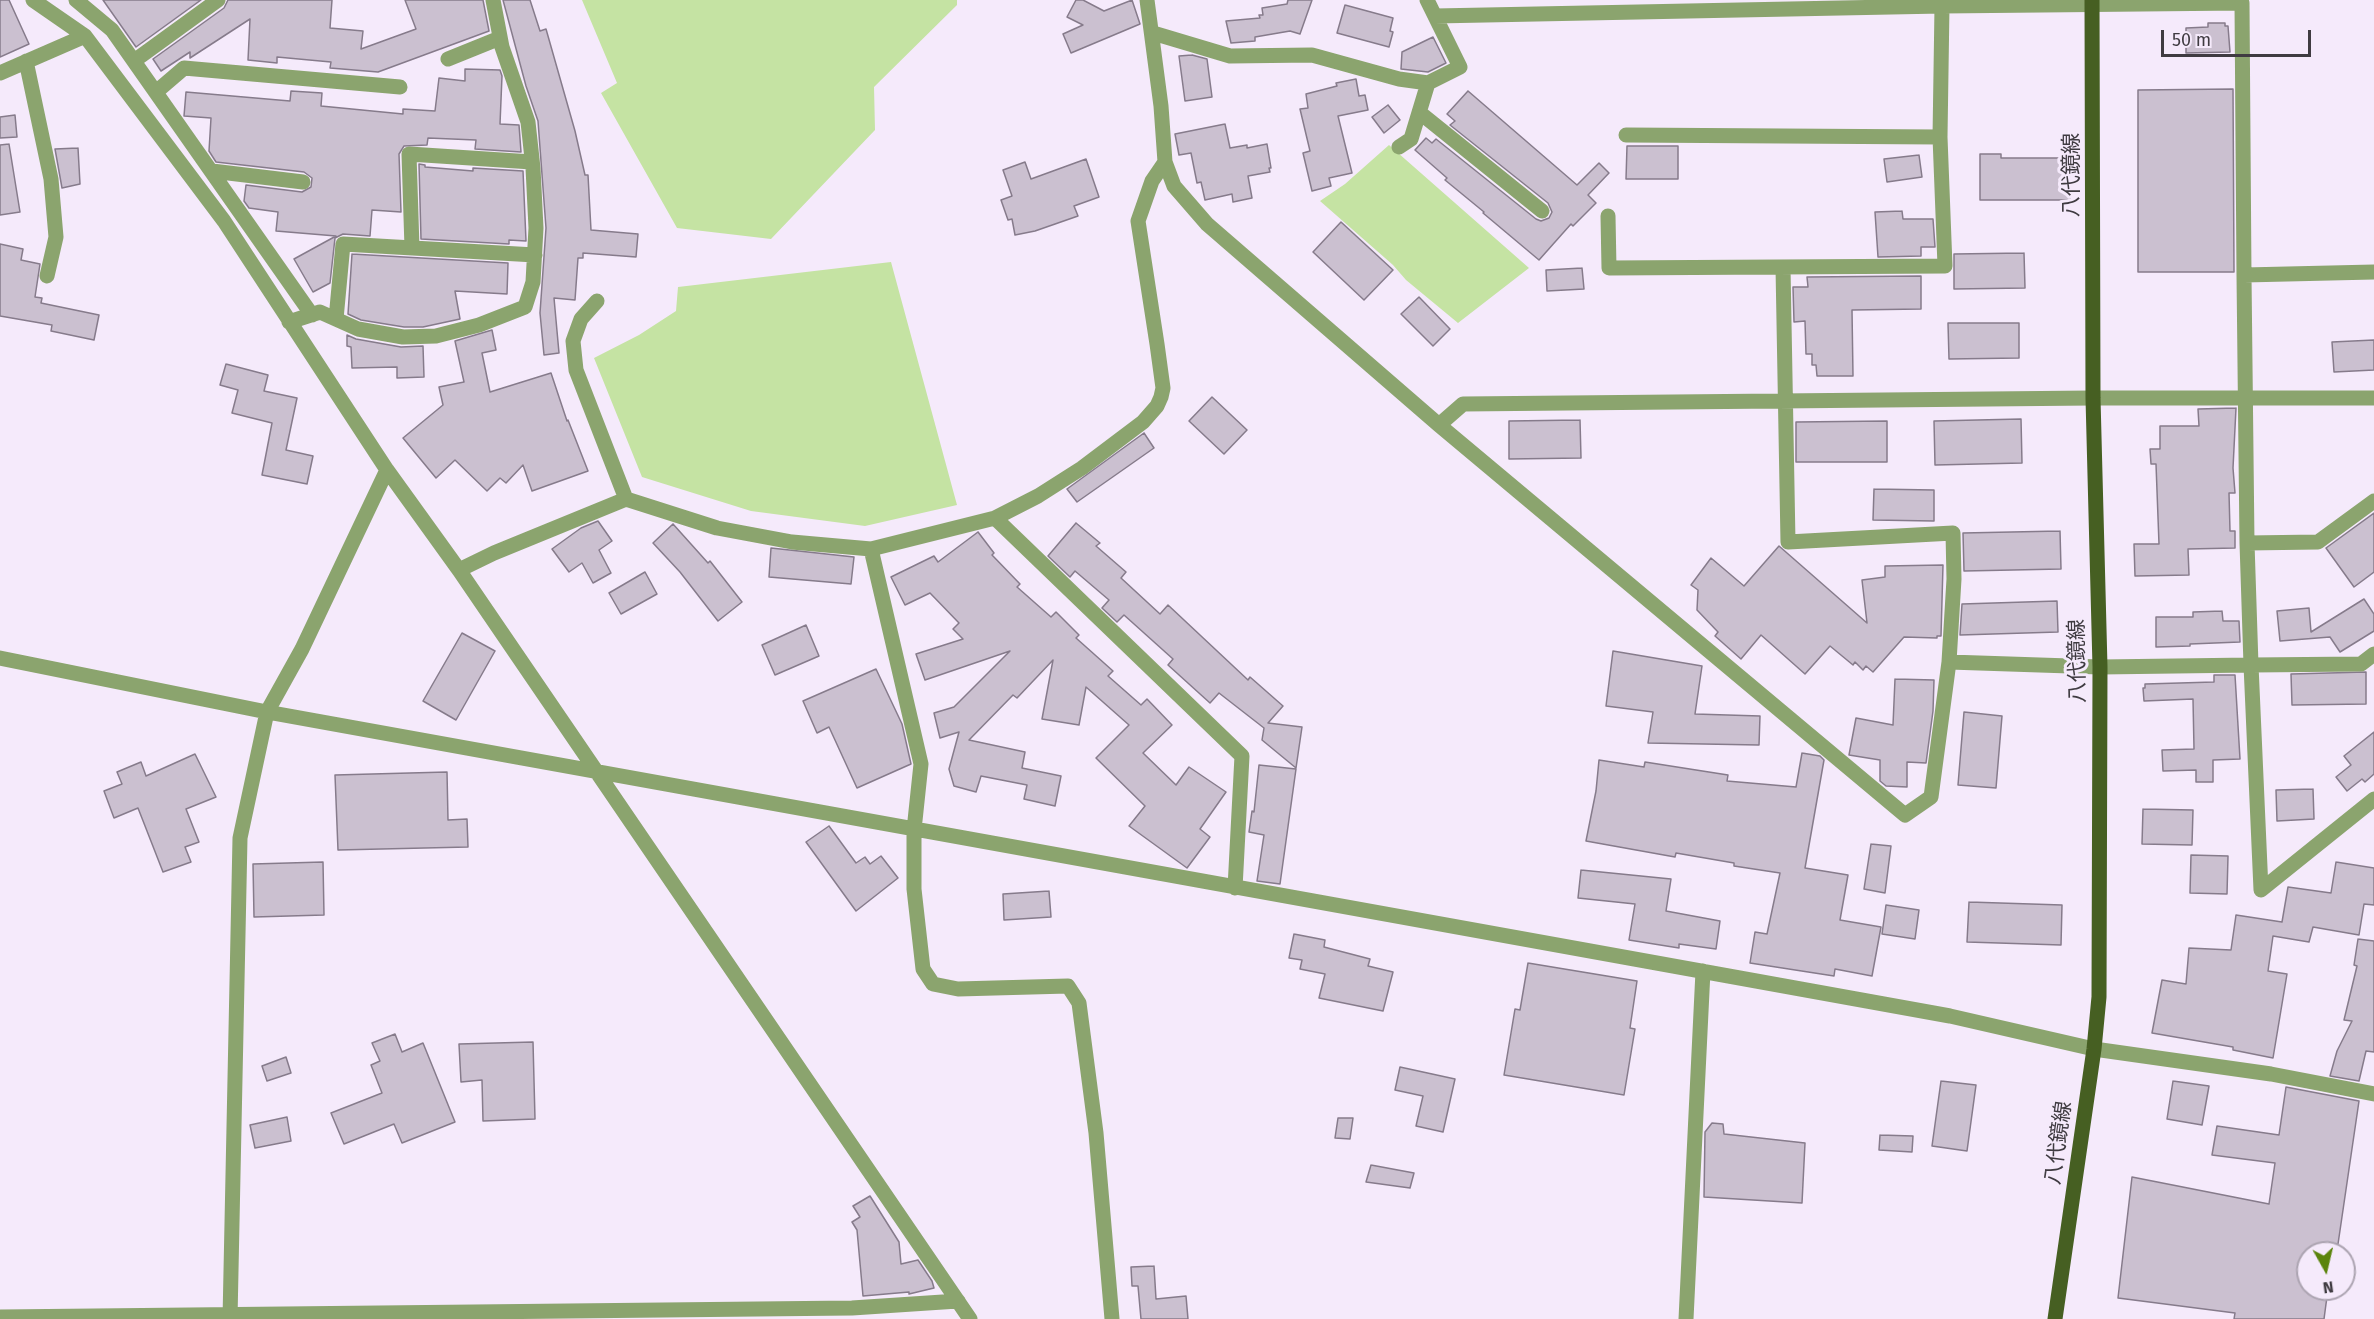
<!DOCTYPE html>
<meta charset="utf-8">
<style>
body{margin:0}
#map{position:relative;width:2374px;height:1319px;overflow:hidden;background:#f5eafb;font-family:"Fira Sans",sans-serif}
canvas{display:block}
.north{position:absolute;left:2296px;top:1241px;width:60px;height:60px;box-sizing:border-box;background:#f5eafb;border:2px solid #aca4b1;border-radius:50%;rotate:172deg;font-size:16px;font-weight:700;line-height:24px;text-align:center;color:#3f3b41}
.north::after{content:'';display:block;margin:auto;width:21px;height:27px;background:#5b840c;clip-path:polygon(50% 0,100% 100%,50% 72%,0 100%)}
.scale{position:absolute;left:2161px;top:30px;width:150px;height:27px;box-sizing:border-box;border:3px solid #3f3b41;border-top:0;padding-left:8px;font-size:18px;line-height:21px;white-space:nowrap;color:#3f3b41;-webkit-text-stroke:4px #f5eafb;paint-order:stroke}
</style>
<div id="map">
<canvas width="2374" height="1319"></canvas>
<div class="north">N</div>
<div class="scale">50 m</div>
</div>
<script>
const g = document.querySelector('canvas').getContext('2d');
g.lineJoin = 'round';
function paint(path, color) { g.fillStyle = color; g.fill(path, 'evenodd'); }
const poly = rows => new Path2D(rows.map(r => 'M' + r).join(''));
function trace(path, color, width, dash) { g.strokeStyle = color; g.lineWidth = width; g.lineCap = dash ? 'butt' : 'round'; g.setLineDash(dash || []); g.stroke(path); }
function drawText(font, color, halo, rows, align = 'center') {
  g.font = font + ' "Fira Sans","Noto Sans JP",sans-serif'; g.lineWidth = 6; g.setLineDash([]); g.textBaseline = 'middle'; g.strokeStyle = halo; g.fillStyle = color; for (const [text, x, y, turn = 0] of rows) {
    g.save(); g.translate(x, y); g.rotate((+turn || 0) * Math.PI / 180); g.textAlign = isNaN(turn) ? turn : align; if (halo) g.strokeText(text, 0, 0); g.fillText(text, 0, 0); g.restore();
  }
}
paint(poly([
 [582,0,957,0,957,5,874,87,875,130,771,239,677,228,601,93,617,83],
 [1389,145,1529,268,1458,323,1406,280,1393,265,1320,201,1345,184],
 [891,262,957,505,865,526,751,511,642,477,594,358,639,335,676,311,678,287]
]), '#c5e3a3');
const building = poly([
 [0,0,9,0,29,44,0,57,0,0],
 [103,0,201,0,136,47,103,0],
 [228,0,332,0,330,28,363,31,361,49,416,29,405,0,483,0,489,31,378,72,330,68,331,62,277,57,277,63,248,60,250,19,190,58,190,52,161,71,153,59,224,8,228,0],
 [503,0,530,0,540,31,546,29,575,131,585,175,588,175,591,230,638,234,636,257,583,253,583,258,578,258,575,300,554,298,559,353,544,355,540,313,546,228,538,121,526,86,503,0],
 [1076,0,1083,0,1104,11,1132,0,1140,24,1071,53,1063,34,1083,25,1067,17,1076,0],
 [1288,0,1312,0,1300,34,1290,31,1255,37,1255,41,1231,43,1226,21,1260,18,1259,15,1263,15,1262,8,1287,4,1288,0],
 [1345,5,1393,18,1390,31,1393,32,1389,47,1337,33,1345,5],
 [2208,23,2225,23,2225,26,2228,26,2230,52,2186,53,2186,28,2208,27,2208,23],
 [1433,37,1446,63,1428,72,1401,69,1402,52,1433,37],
 [1192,55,1207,59,1212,97,1185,101,1179,56,1192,55],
 [465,69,500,70,502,76,500,124,519,125,521,152,475,149,476,140,428,138,427,145,404,146,399,154,401,212,372,210,370,236,343,234,335,238,330,283,313,292,294,259,336,236,276,231,278,212,249,208,244,201,246,185,302,192,311,187,312,178,304,172,216,162,209,151,211,118,184,116,186,92,290,101,291,91,322,93,321,106,403,114,403,109,435,111,439,78,465,81,465,69],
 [1356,79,1359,96,1365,95,1368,110,1338,116,1352,173,1329,178,1331,186,1312,191,1303,153,1310,151,1300,109,1308,108,1306,94,1337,86,1336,83,1356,79],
 [2233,89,2234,272,2138,272,2138,90,2233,89],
 [1468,91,1577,185,1599,163,1609,173,1588,195,1596,203,1573,226,1571,224,1539,260,1483,213,1484,212,1445,180,1447,178,1415,150,1426,138,1432,143,1436,139,1536,219,1541,221,1549,218,1552,212,1548,203,1450,125,1455,121,1447,114,1468,91],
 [1388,105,1400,120,1384,133,1372,117,1388,105],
 [15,115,17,137,0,138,0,117,15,115],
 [1225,124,1230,148,1247,145,1247,148,1267,144,1271,168,1269,168,1270,172,1248,176,1252,198,1233,202,1232,194,1205,200,1201,182,1197,183,1191,153,1179,155,1175,134,1225,124],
 [9,144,20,212,0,215,0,145,9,144],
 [1627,146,1678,146,1678,179,1626,179,1627,146],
 [78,148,80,184,62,188,55,149,78,148],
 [1980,154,2001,154,2001,158,2070,158,2070,200,1980,200,1980,154],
 [1919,155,1922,177,1887,182,1884,159,1919,155],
 [1086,159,1099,197,1074,206,1078,216,1035,231,1015,235,1012,219,1008,220,1001,200,1012,196,1003,170,1025,162,1031,179,1086,159],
 [419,164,425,165,425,167,473,171,473,168,523,171,526,241,509,240,509,244,421,239,419,164],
 [1902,211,1903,219,1933,219,1935,247,1921,247,1921,256,1878,257,1875,212,1902,211],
 [1341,222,1393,270,1364,300,1313,252,1341,222],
 [0,244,23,249,21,260,40,264,35,297,42,298,41,303,99,315,94,340,51,331,52,325,0,316,0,244],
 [2024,253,2025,288,1954,289,1954,254,2024,253],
 [352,254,508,263,507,294,455,291,460,319,423,327,404,327,361,320,348,314,352,254],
 [1582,268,1584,289,1547,291,1546,270,1582,268],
 [1921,276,1921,309,1852,310,1853,376,1817,376,1816,365,1812,365,1812,354,1806,354,1805,321,1794,322,1793,287,1808,287,1807,277,1921,276],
 [1419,297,1450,329,1433,346,1401,314,1419,297],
 [1948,323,2019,323,2019,358,1949,359,1948,323],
 [492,330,496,350,482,353,490,392,551,373,567,421,568,420,588,471,532,491,523,465,506,483,500,478,487,491,455,460,436,478,403,438,443,405,439,387,464,382,455,341,492,330],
 [347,335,356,339,401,347,423,346,424,377,397,378,397,367,352,368,351,347,347,346,347,335],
 [2374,340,2374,370,2334,372,2332,342,2374,340],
 [226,364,268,375,264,391,297,398,286,450,313,456,307,484,262,475,272,423,232,413,238,390,220,385,226,364],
 [1212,397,1247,430,1224,454,1189,421,1212,397],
 [2236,408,2233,468,2235,493,2229,493,2230,531,2235,531,2235,548,2188,549,2189,575,2135,576,2134,544,2159,544,2156,464,2151,464,2150,449,2160,449,2160,426,2199,426,2198,409,2236,408],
 [2021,419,2022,463,1935,465,1934,421,2021,419],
 [1580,420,1581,458,1509,459,1509,421,1580,420],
 [1887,421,1887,462,1796,462,1796,422,1887,421],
 [1144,433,1154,448,1077,502,1067,489,1144,433],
 [1874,489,1934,490,1934,521,1873,520,1874,489],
 [2374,513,2374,572,2354,587,2326,548,2374,513],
 [598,521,612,541,599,550,611,573,593,583,582,563,569,572,552,549,581,528,598,521],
 [1076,523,1100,543,1096,546,1126,572,1121,578,1160,614,1168,605,1248,680,1250,677,1283,706,1268,723,1302,727,1296,768,1262,740,1264,728,1219,693,1210,703,1168,665,1173,659,1124,615,1117,622,1102,608,1109,600,1075,571,1070,577,1048,556,1076,523],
 [673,524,708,563,710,561,742,602,718,621,680,572,653,543,673,524],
 [2060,531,2061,569,1964,571,1963,533,2060,531],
 [978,532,994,553,992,555,1020,584,1017,587,1051,617,1056,612,1079,635,1076,638,1113,671,1108,676,1141,705,1147,699,1172,725,1143,753,1176,785,1189,767,1226,792,1200,829,1210,837,1187,868,1129,826,1145,806,1096,758,1129,725,1086,687,1079,725,1042,719,1053,660,1017,698,1013,695,969,740,1025,752,1022,768,1061,776,1055,806,1024,799,1027,785,981,776,976,792,954,786,949,769,959,732,940,738,934,713,954,707,1010,651,925,680,916,654,963,639,953,629,959,623,930,593,905,605,891,577,934,556,938,562,978,532],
 [1779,546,1867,623,1862,580,1885,577,1885,566,1943,565,1941,636,1937,636,1937,638,1904,637,1873,672,1866,666,1863,670,1855,662,1853,665,1830,646,1805,674,1761,635,1741,659,1715,636,1718,632,1697,610,1698,590,1691,585,1711,558,1744,586,1779,546],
 [771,548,854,557,851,584,769,577,771,548],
 [645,572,657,594,621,614,609,593,645,572],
 [2364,599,2374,614,2374,631,2340,652,2330,637,2280,641,2277,611,2309,608,2311,632,2364,599],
 [2057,601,2058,632,1960,635,1962,604,2057,601],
 [2222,611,2223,621,2239,621,2240,642,2190,644,2190,646,2156,647,2156,617,2193,617,2193,612,2222,611],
 [806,625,819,656,775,675,762,645,806,625],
 [462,633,495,651,456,720,423,701,462,633],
 [1613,651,1702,666,1695,714,1760,716,1759,745,1648,743,1653,712,1606,706,1613,651],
 [876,669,902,724,911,764,857,788,829,727,817,733,803,701,876,669],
 [2366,672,2366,704,2292,705,2291,674,2366,672],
 [2214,675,2235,675,2240,759,2213,760,2213,782,2196,782,2196,770,2163,771,2162,750,2194,749,2193,699,2144,701,2143,688,2145,688,2145,684,2214,682,2214,675],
 [1895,679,1934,680,1933,711,1926,763,1907,762,1907,787,1886,786,1880,781,1880,760,1849,755,1856,718,1893,725,1895,679],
 [1964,712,2002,716,1996,788,1958,785,1964,712],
 [2374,732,2374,774,2365,782,2362,779,2347,791,2336,777,2351,765,2344,756,2374,732],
 [1802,753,1820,756,1824,760,1805,868,1848,875,1840,920,1881,927,1872,976,1835,969,1834,976,1750,963,1755,932,1767,934,1780,873,1734,866,1734,863,1676,853,1675,857,1586,841,1596,791,1599,760,1644,767,1645,762,1728,775,1727,781,1796,787,1802,753],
 [195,754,216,797,186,809,199,842,185,847,191,862,163,872,138,808,114,818,104,791,122,784,117,772,141,762,146,776,195,754],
 [1259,765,1296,769,1280,884,1257,881,1264,835,1249,832,1252,811,1254,812,1259,765],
 [447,772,448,820,467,819,468,847,338,850,335,775,447,772],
 [2313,789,2314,819,2277,821,2276,790,2313,789],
 [2143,809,2193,810,2192,845,2142,844,2143,809],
 [829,826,856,863,865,857,870,864,881,856,898,878,856,911,806,842,829,826],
 [1871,844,1891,846,1885,893,1864,889,1871,844],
 [2191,855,2228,856,2227,894,2190,893,2191,855],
 [323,862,324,915,254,917,253,864,323,862],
 [2336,862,2374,868,2374,905,2364,904,2359,935,2313,927,2309,942,2273,936,2268,971,2287,974,2273,1058,2233,1050,2233,1047,2152,1033,2162,980,2186,984,2189,948,2231,950,2236,915,2282,922,2288,887,2331,893,2336,862],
 [1581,870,1671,879,1666,911,1720,921,1716,949,1679,944,1679,948,1629,940,1635,904,1578,898,1581,870],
 [1049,891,1051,917,1004,920,1003,894,1049,891],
 [1969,902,2062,905,2061,945,1967,942,1969,902],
 [1886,905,1919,910,1915,939,1882,934,1886,905],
 [1294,934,1325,940,1324,947,1370,959,1368,966,1393,972,1383,1011,1319,998,1325,974,1300,969,1302,960,1289,958,1294,934],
 [2358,939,2374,941,2374,1052,2366,1051,2359,1081,2330,1076,2337,1051,2352,1021,2344,1020,2357,966,2354,965,2358,939],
 [1528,963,1637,981,1630,1028,1635,1029,1624,1095,1504,1075,1515,1009,1520,1010,1528,963],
 [395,1034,402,1052,423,1043,455,1122,402,1143,394,1124,344,1144,331,1113,382,1093,371,1065,380,1061,372,1043,395,1034],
 [533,1042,535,1119,483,1121,482,1080,461,1082,459,1044,533,1042],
 [286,1057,291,1073,267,1081,262,1066,286,1057],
 [1400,1067,1455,1079,1443,1132,1416,1126,1423,1096,1395,1090,1400,1067],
 [1941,1081,1976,1085,1967,1151,1932,1146,1941,1081],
 [2173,1081,2209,1086,2202,1125,2167,1119,2173,1081],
 [2286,1087,2359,1101,2338,1244,2335,1244,2334,1253,2308,1253,2308,1289,2328,1289,2324,1319,2234,1319,2235,1313,2118,1298,2132,1177,2269,1204,2275,1163,2212,1155,2217,1126,2279,1135,2286,1087],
 [287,1117,291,1141,255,1148,250,1125,287,1117],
 [1338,1118,1353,1118,1350,1139,1335,1138,1338,1118],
 [1712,1123,1723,1124,1724,1134,1805,1143,1802,1203,1704,1197,1705,1132,1712,1123],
 [1880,1135,1913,1136,1912,1152,1879,1150,1880,1135],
 [1371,1165,1414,1173,1410,1188,1366,1182,1371,1165],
 [870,1196,899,1242,901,1264,918,1260,932,1281,934,1288,909,1294,909,1292,863,1296,857,1230,852,1222,860,1217,853,1206,870,1196],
 [1154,1266,1156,1299,1186,1296,1188,1319,1141,1319,1138,1286,1132,1286,1131,1267,1154,1266]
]);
paint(building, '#cbc0d0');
trace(building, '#867b8b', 1.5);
trace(poly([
 [33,0,85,36,224,221,387,470,459,570,970,1319],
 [76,0,112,30,312,315],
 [1147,0,1161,106,1165,162,1174,186,1207,224,1439,425,1905,815,1931,797,1949,662],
 [1435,16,1942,6,1942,0],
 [1153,33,1230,56,1312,55,1399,79,1428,83],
 [448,59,500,38],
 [26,61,51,179,56,237,47,276],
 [134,61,218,0],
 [0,73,85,36],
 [156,92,184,68,400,87],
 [1419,112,1542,211],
 [1626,135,1940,137],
 [1399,147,1411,139,1428,83,1460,67,1427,0],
 [212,171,303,182],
 [1608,216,1609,268,1945,266,1940,137,1942,6,2242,3,2244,275],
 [412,248,409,154,532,162],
 [1783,267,1788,542,1953,533,1954,579,1949,662,2100,667,2251,665,2247,543,2244,275,2374,272],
 [597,301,581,319,573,341,576,370,626,499],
 [336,319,343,244,535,255],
 [289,322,320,312,358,329,403,337,436,336,479,325,525,307,533,282,536,228,533,168,528,122,502,47,493,0],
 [1439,425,1463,404,2093,398,2374,398],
 [995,518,1242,756,1235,888],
 [2247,543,2318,542,2374,501],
 [871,549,921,764,914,830,914,889,923,969,933,984,958,989,1068,986,1079,1003,1096,1133,1112,1319],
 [459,570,494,553,626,499,717,528,792,542,871,549,995,518,1038,496,1082,468,1143,422,1157,406,1161,397,1163,388,1157,344,1138,221,1152,181,1165,162],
 [2374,654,2361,664,2251,665,2261,890,2374,799],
 [0,658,267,712,1950,1016,2094,1049,2271,1074,2374,1094],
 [0,1317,852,1308,958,1301],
 [230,1319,240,838,267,712,302,649,387,470],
 [1686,1319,1703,971]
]), '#8ba46e', 15);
trace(poly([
 [2055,1319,2094,1049,2099,997,2100,667,2093,398,2092,0]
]), '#465f22', 15);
drawText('21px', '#3f3b41', '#f5eafb', [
 ["八代鏡線",2072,175,-90],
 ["八代鏡線",2078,661,-91],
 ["八代鏡線",2059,1143,-82]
]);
</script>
